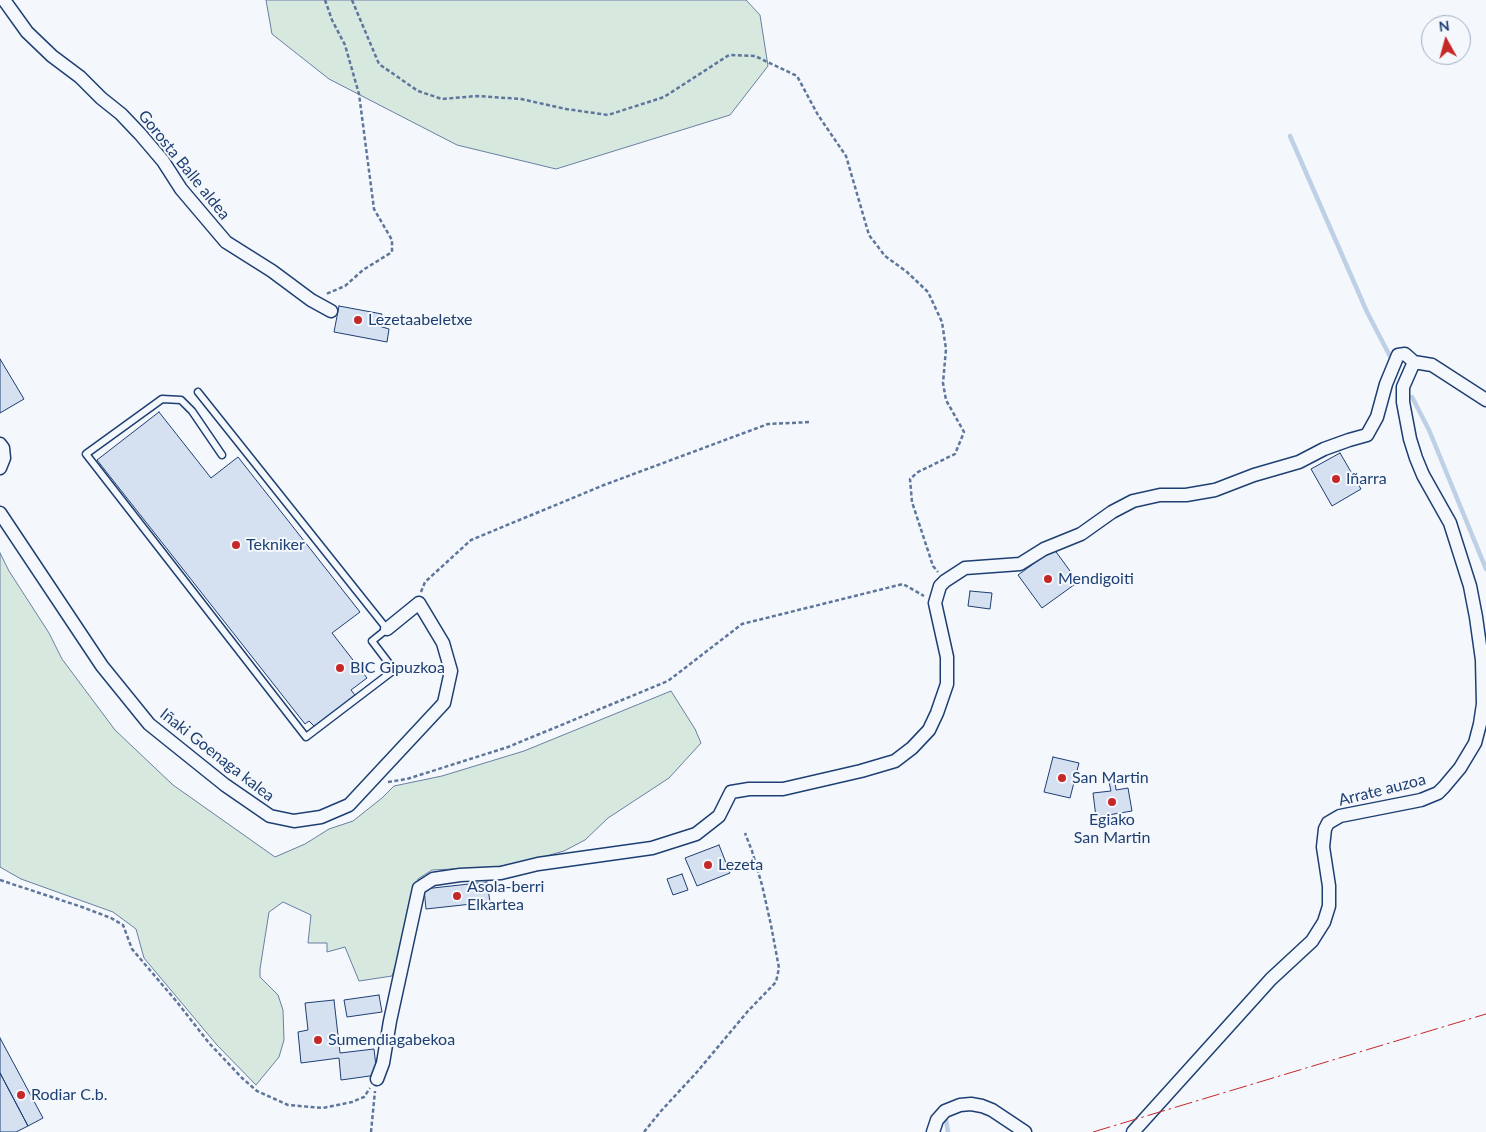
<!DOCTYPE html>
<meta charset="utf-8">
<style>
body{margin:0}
#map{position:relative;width:1486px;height:1132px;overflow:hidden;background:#f4f7fb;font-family:Lato,sans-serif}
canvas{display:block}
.north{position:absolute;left:1421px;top:15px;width:50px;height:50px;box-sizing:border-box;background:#f4f7fb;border:1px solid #9eadc5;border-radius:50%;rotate:353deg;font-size:14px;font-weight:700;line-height:20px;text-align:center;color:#1d3f73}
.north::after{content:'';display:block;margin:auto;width:18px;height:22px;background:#c62828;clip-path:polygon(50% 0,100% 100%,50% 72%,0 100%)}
</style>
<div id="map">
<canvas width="1486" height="1132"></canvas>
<div class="north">N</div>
</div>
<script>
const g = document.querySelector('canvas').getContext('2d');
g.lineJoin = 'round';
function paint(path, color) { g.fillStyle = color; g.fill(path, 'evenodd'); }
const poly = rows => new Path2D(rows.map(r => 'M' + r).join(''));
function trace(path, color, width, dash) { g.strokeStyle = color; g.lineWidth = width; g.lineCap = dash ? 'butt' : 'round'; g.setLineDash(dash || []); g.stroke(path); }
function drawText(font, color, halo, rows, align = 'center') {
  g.font = font + ' Lato,sans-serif'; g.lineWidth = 4; g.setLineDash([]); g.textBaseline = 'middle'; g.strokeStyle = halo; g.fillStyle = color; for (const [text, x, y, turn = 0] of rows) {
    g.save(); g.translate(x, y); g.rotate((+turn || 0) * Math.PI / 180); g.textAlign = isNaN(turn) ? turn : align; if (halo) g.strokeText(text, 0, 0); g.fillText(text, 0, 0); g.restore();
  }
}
const green = poly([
 [266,0,746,0,760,15,768,66,730,115,556,169,457,145,329,79,272,34,266,0],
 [0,553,9,571,49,633,62,659,115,730,173,785,275,857,305,844,329,829,353,821,382,798,394,786,442,776,524,751,671,691,695,729,701,743,669,778,608,818,585,840,564,851,532,860,496,867,432,870,418,879,405,939,392,976,359,981,345,947,327,952,327,943,308,943,311,915,283,902,269,912,260,969,260,977,278,995,283,1010,284,1040,279,1057,256,1085,217,1045,144,958,136,929,113,912,21,879,0,867,0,553]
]);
paint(green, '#d7e8df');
trace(green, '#687fa3', 1);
trace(poly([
 [1290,136,1367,312,1393,362],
 [1412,397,1429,430,1486,569],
 [946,1120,948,1132]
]), '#bed0e5', 4.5);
const building = poly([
 [339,306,382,314,379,326,389,329,387,342,334,332,339,306],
 [0,359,24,399,0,413,0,359],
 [159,412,211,478,238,457,360,612,332,633,367,678,351,690,355,695,315,727,309,721,305,724,97,460,159,412],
 [1340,453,1361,489,1332,506,1311,469,1340,453],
 [1054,549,1078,582,1042,608,1018,575,1054,549],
 [970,591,992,593,990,609,968,606,970,591],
 [1053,757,1079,763,1070,798,1044,792,1053,757],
 [1115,781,1116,790,1128,788,1132,811,1096,817,1093,793,1111,791,1109,782,1115,781],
 [719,845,730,873,697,886,685,858,719,845],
 [682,874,688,890,673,895,667,879,682,874],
 [487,882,490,902,426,909,424,889,487,882],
 [379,995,382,1012,347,1017,344,1000,379,995],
 [334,1000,340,1053,374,1049,377,1075,341,1080,339,1058,301,1063,298,1032,308,1030,305,1003,334,1000],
 [0,1038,43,1118,28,1126,0,1073,0,1038],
 [0,1073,28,1126,16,1132,0,1132,0,1073]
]);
paint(building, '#d5e0f0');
trace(building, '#1d3f73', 1);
const service = poly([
 [198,392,387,629,372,641,394,670,306,737,86,454,162,399,181,400,192,411,222,455]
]);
const minor = poly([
 [4,0,27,32,52,56,80,77,101,98,121,114,140,134,163,161,181,189,226,242,272,271,311,300,331,311],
 [1414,362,1432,365,1486,400],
 [0,444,3,448,4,458,0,468],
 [0,513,102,666,149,724,225,785,270,816,294,821,321,817,349,805,444,703,451,671,443,643,419,603,387,629],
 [377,1079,383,1063,390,1021,419,888,433,879,460,875,501,873,538,864,652,848,696,834,719,816,731,792,749,789,783,789,861,771,895,761,912,748,929,730,937,713,947,684,947,657,935,603,940,586,945,581,965,568,1020,564,1044,549,1081,534,1112,512,1133,501,1160,495,1186,495,1215,490,1254,475,1299,462,1324,449,1349,440,1367,435,1377,417,1386,384,1398,355,1405,354,1414,362],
 [933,1132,937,1120,945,1111,960,1105,971,1104,982,1106,992,1110,1025,1132],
 [1133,1132,1271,979,1312,941,1324,922,1329,906,1329,886,1323,847,1325,829,1328,823,1340,816,1421,800,1438,793,1444,787,1460,768,1475,743,1480,724,1483,704,1482,660,1476,617,1470,586,1450,523,1423,475,1416,458,1410,439,1403,402,1403,387,1414,362]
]);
trace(service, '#1d3f73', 9);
trace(minor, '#1d3f73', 15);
trace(poly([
 [325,0,332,20,345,45,359,94,374,209,392,240,392,252,363,270,345,286,326,294],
 [352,0,379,64,418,91,442,99,477,96,521,99,566,109,608,115,664,97,729,55,755,56,797,76,818,115,846,156,869,235,885,256,907,272,928,292,942,322,946,349,943,383,946,400,964,432,955,454,918,472,910,479,912,502,933,566,938,572],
 [421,592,425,582,471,540,604,485,768,424,811,422],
 [388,782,407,779,508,747,668,681,742,624,903,584,924,596],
 [0,880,82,907,111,918,123,925,132,949,177,1002,209,1043,242,1078,257,1091,288,1105,323,1108,352,1102,364,1097,370,1088],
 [371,1132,375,1091],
 [644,1132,661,1111,697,1072,748,1011,776,982,779,968,771,925,762,885,752,851,745,833]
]), '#5e769c', 2.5, [4, 2.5]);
trace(service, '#f4f7fb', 6);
trace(minor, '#f4f7fb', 12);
trace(poly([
 [1093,1132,1486,1014]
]), '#c62828', 1, [18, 4, 2.5, 4]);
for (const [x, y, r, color] of [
 [358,320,5,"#c62828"],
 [1336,479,5,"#c62828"],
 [236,545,5,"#c62828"],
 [1048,579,5,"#c62828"],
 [340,668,5,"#c62828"],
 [1062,778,5,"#c62828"],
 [1112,802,5,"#c62828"],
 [708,865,5,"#c62828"],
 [457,896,5,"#c62828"],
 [318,1040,5,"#c62828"],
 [21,1095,5,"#c62828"]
]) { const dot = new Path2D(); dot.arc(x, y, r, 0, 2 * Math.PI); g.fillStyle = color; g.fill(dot); trace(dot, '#f4f7fb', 2); }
drawText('16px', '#1d3f73', '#f4f7fb', [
 ["Gorosta Balle aldea",184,165,51],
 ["Iñaki Goenaga kalea",217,755,38],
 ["Arrate auzoa",1382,790,-14]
]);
drawText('16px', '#1d3f73', '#f4f7fb', [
 ["Lezetaabeletxe",368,320],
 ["Iñarra",1346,479],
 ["Tekniker",246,545],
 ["Mendigoiti",1058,579],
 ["BIC Gipuzkoa",350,668],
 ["San Martin",1072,778],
 ["Egiako",1112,820,"center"],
 ["San Martin",1112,838,"center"],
 ["Lezeta",718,865],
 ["Asola-berri",467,887],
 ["Elkartea",467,905],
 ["Sumendiagabekoa",328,1040],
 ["Rodiar C.b.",31,1095]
], 'left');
</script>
